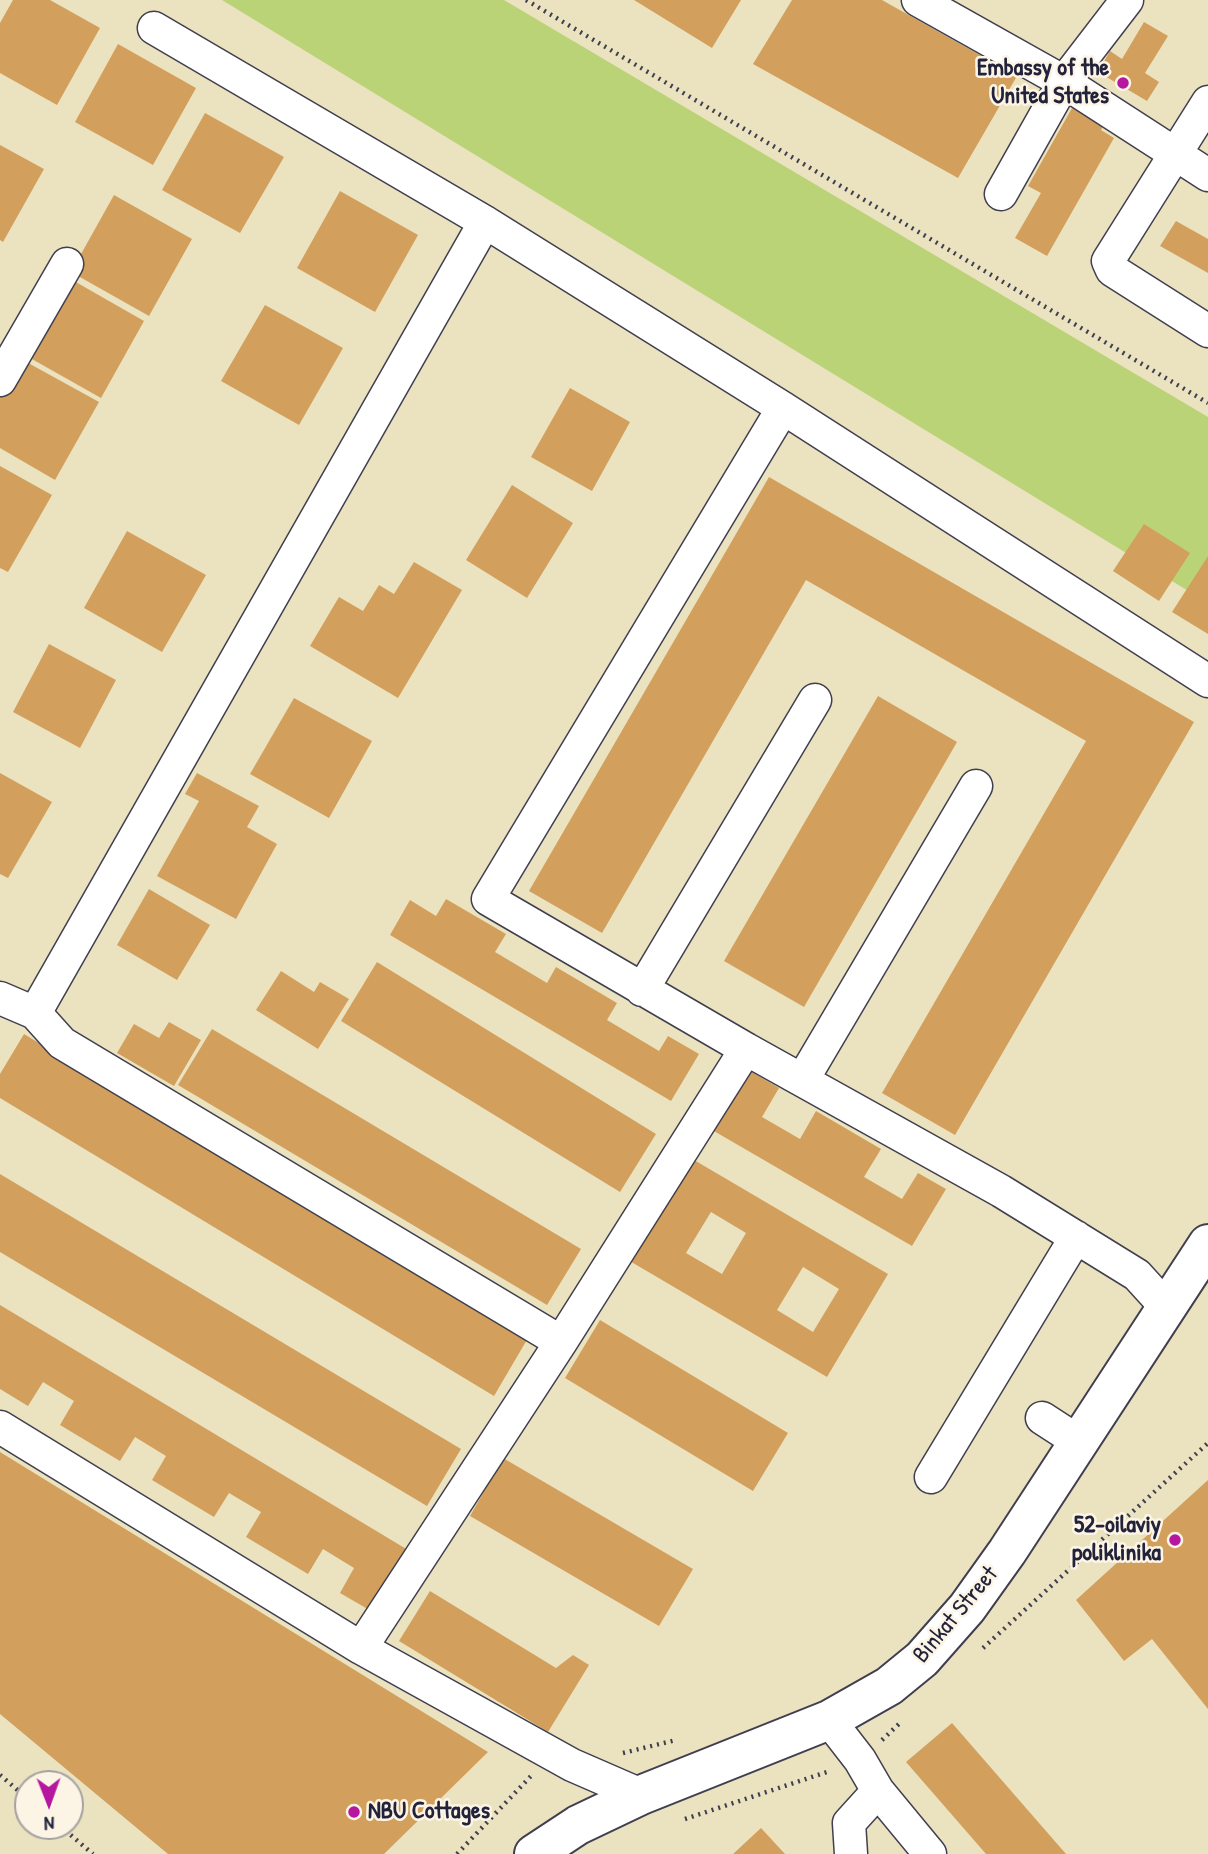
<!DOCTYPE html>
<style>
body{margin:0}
#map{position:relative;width:1208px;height:1854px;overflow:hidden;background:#ebe2c0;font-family:"Patrick Hand",sans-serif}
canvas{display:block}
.north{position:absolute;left:14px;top:1770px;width:70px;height:70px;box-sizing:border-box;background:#fcf5e5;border:2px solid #a5a1a1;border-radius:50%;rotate:179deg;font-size:19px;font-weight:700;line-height:28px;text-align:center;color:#22223b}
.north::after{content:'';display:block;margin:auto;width:24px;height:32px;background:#b5179e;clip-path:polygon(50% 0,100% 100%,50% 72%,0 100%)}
</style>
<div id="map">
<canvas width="1208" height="1854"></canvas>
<div class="north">N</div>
</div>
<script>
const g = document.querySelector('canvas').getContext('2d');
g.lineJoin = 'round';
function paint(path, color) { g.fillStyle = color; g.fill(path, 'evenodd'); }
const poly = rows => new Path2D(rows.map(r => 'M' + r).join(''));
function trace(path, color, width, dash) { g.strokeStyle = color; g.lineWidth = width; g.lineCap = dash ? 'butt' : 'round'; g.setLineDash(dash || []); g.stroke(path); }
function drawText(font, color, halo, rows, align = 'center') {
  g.font = font + ' "Patrick Hand",sans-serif'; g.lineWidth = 5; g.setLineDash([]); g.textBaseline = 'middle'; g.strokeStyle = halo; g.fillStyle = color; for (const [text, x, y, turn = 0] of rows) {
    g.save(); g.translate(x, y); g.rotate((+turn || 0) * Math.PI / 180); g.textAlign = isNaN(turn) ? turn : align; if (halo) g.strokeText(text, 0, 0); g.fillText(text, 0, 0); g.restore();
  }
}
paint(poly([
 [222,0,504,0,1208,417,1208,603]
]), '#bbd377');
paint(poly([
 [13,0,50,0,100,28,57,105,0,73,0,23],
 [634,0,741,0,712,48],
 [792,0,882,0,1017,76,958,178,753,64],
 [1144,22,1168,36,1145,73,1159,82,1147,101,1098,72,1110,51,1122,59],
 [118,44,196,88,153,165,75,122],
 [1076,101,1107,119,1101,130,1114,138,1047,256,1015,238,1041,193,1028,186],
 [205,113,284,157,240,233,162,190],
 [0,145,44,169,3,242,0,240],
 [340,191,418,235,375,312,297,268],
 [114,195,192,239,149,316,71,272],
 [1176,221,1208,239,1208,273,1160,246],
 [67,277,144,321,101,398,23,354],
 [265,305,343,348,299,425,221,381],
 [21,359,99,402,55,480,0,448,0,396],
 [570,388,630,422,592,491,531,457],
 [0,466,52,495,8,572,0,568],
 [769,477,1194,722,955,1135,882,1093,1086,741,806,580,602,933,529,891],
 [512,485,573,523,527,598,466,560],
 [1144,524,1190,553,1159,601,1113,571],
 [127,531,206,575,162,652,84,608],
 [1208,556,1208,634,1172,612],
 [414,562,462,590,398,698,310,646,339,597,363,611,379,585,394,594],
 [49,644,116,680,80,748,13,712],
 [878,696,957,742,804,1007,724,961],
 [294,698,372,741,329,818,250,774],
 [0,773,52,802,8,878,0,874],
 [197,773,259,806,247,827,277,844,236,919,157,876,199,801,185,794],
 [149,889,210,925,177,980,117,945],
 [446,899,506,934,495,952,547,983,556,967,617,1003,607,1020,659,1051,668,1036,699,1054,671,1101,390,935,410,900,436,916],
 [377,962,656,1134,620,1192,341,1021],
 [281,971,314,992,320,982,349,999,318,1049,256,1010],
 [169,1022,201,1040,174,1086,117,1053,134,1024,159,1038],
 [212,1029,581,1249,547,1305,178,1085],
 [24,1034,528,1338,494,1396,0,1098,0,1074],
 [743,1067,779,1088,762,1117,800,1139,816,1111,881,1149,864,1177,902,1199,918,1173,946,1189,912,1246,707,1127],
 [689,1157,888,1274,827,1377,628,1260],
 [711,1212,746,1233,722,1274,686,1253],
 [803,1267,839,1289,813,1332,777,1310],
 [0,1174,461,1449,427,1506,0,1252],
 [0,1305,408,1550,371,1611,340,1593,354,1568,323,1549,308,1574,246,1537,261,1512,229,1493,214,1517,152,1480,166,1456,135,1437,120,1461,60,1425,74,1401,43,1382,28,1406,0,1389],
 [600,1320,788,1433,753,1491,565,1378],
 [0,1452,488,1752,384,1854,168,1854,0,1714],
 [503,1458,693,1569,659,1626,470,1516],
 [1208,1480,1208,1709,1152,1639,1124,1661,1076,1600],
 [430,1591,556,1668,573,1655,589,1665,548,1732,399,1641],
 [952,1723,1066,1854,986,1854,906,1762],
 [761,1828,785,1854,733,1854]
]), '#d2a05c');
const minor = poly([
 [918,0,1064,82,1208,175],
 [154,28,485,222,783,408,1208,681],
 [1208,102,1108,261,1112,270,1208,331],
 [1001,194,1064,82,1127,0],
 [0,380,67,264],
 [642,990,815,700],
 [0,998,35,1013,485,222],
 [35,1013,62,1043,561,1342],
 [746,1049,1001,1191,1137,1275,1167,1308],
 [803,1079,976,786],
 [1042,1418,1079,1442],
 [0,1427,361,1648,572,1765,641,1795],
 [931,1477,1076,1237],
 [361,1648,561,1342,746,1049,488,899,783,408],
 [829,1720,860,1760,878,1791,849,1823,851,1854],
 [878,1791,930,1854]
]);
const major = poly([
 [534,1854,578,1825,641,1795,829,1720,889,1686,922,1659,967,1608,1007,1552,1208,1244]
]);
trace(minor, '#403f4f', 35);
trace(major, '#403f4f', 42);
trace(poly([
 [526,0,1208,403],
 [983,1648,1208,1443],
 [882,1740,901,1722],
 [623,1753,676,1740],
 [0,1775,28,1799],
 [685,1819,830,1771],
 [60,1826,93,1854],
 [457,1854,531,1776]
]), '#403f4f', 4.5, [2, 5]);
trace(minor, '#fff', 32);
trace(major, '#fff', 38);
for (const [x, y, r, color] of [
 [1123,83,7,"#b5179e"],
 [1175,1540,7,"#b5179e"],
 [354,1812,7,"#b5179e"]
]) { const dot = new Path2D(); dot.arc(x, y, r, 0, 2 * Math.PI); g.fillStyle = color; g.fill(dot); trace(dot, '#fcf5e5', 2.5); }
drawText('bold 24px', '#22223b', '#fcf5e5', [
 ["Embassy of the",1109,69],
 ["United States",1109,97],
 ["52-oilaviy",1161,1526],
 ["poliklinika",1161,1554],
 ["NBU Cottages",368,1812,"left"]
], 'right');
drawText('24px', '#22223b', '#fcf5e5', [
 ["Binkat Street",956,1615,-50]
]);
</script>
